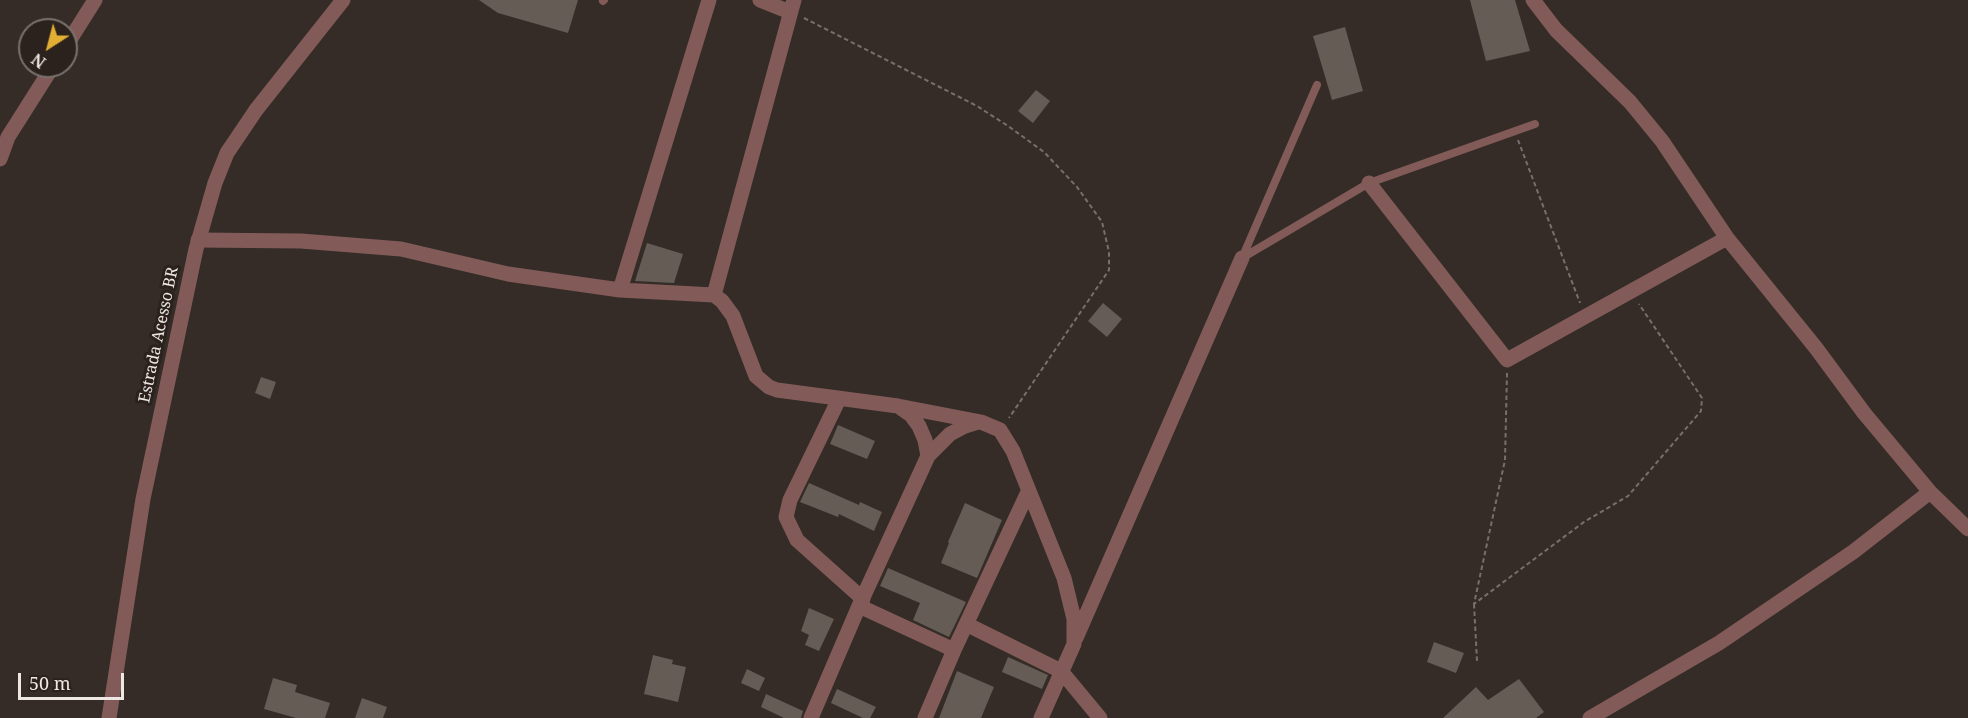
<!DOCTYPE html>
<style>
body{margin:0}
#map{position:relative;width:1968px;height:718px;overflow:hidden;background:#352c27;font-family:"Noto Serif",serif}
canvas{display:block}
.north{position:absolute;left:18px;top:18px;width:60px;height:60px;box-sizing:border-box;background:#2b221d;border:2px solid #79716d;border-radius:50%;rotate:216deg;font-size:16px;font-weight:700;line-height:24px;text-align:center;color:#eee8e4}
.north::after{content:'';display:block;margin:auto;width:21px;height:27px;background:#e2af34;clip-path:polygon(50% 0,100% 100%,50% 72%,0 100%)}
.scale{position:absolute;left:18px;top:673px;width:106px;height:27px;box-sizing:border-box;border:3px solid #eee8e4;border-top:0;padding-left:8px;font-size:18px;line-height:21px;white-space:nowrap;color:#eee8e4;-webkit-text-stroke:4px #2b221d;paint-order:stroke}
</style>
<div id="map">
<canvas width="1968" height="718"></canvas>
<div class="north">N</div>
<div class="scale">50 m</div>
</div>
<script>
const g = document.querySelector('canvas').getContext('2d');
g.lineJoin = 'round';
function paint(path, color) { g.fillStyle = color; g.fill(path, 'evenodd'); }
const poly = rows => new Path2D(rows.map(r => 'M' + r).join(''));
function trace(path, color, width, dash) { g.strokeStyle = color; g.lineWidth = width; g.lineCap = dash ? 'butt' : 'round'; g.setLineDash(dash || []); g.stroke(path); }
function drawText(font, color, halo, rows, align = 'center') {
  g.font = font + ' "Noto Serif",serif'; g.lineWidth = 6; g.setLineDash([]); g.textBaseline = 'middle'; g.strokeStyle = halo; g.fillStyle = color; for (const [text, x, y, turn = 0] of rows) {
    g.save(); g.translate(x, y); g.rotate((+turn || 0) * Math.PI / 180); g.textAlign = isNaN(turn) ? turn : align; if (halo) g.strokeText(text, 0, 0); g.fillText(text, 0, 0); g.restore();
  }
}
paint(poly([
 [479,0,578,0,568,33,498,13],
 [1470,0,1515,0,1530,51,1486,61],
 [1345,27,1363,91,1332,100,1313,36],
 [1036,90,1050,101,1033,123,1018,111],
 [647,243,683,254,674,283,635,281],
 [1103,303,1122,319,1107,337,1088,321],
 [261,377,276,382,270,399,255,393],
 [838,425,875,441,867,459,830,444],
 [809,483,859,505,860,502,882,512,874,531,839,514,838,517,800,502],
 [965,503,1002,520,977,578,941,563,949,543,948,542],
 [888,568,966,602,949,637,913,620,920,603,880,586],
 [809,608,834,619,819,651,805,645,809,635,801,631],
 [1434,642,1464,653,1456,673,1427,662],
 [653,655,673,660,672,664,686,667,678,702,644,694],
 [1008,657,1048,675,1042,689,1002,672],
 [747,669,765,678,759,691,741,683],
 [957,671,994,687,981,718,939,718],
 [273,678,297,685,295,692,330,703,325,718,296,718,264,709],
 [1519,679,1544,712,1536,718,1443,718,1476,687,1488,700],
 [837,689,876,707,870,718,863,718,831,703],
 [766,694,803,711,801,718,784,718,761,707],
 [362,698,387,707,383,718,355,718]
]), '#645c55');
trace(poly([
 [804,18,977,106,1008,126,1044,152,1077,187,1102,222,1109,252,1109,270,1009,418],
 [1518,140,1580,303],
 [1507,373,1505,460,1474,604,1584,522,1628,496,1701,411,1702,398,1639,304],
 [1474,604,1477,661]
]), '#776f6b', 2, [4.5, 3]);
trace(poly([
 [603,1,604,0],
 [1242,258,1369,183,1535,124],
 [1242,258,1317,85]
]), '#825b59', 8);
trace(poly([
 [760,0,790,12],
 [794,0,714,295,722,301,733,316,756,376,769,387,777,390,898,406,981,422,1000,430,1013,451,1064,578,1074,619,1074,644,1041,718],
 [1533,0,1556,30,1630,102,1662,141,1727,238,1816,348,1864,413,1930,492,1968,529],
 [66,46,95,0],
 [0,159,8,137,53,66],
 [1369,183,1507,360,1727,238],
 [198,240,301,241,401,249,508,274,620,290,714,295],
 [620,290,709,0],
 [839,399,790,500,786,517,797,540,863,599],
 [898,406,911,415,919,426,925,440,928,456],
 [859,606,954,650],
 [966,624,1061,671,1100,718],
 [1076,638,1242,258],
 [811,718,859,606,928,456,950,434,965,426,978,422],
 [925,718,954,650,1028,492],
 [1590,718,1719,643,1853,552,1930,492]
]), '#825b59', 15);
trace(poly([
 [109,718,143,499,196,249,215,183,227,153,256,110,343,0]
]), '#825b59', 15);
drawText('16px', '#eee8e4', '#2b221d', [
 ["Estrada Acesso BR",159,335,-78]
]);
</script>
